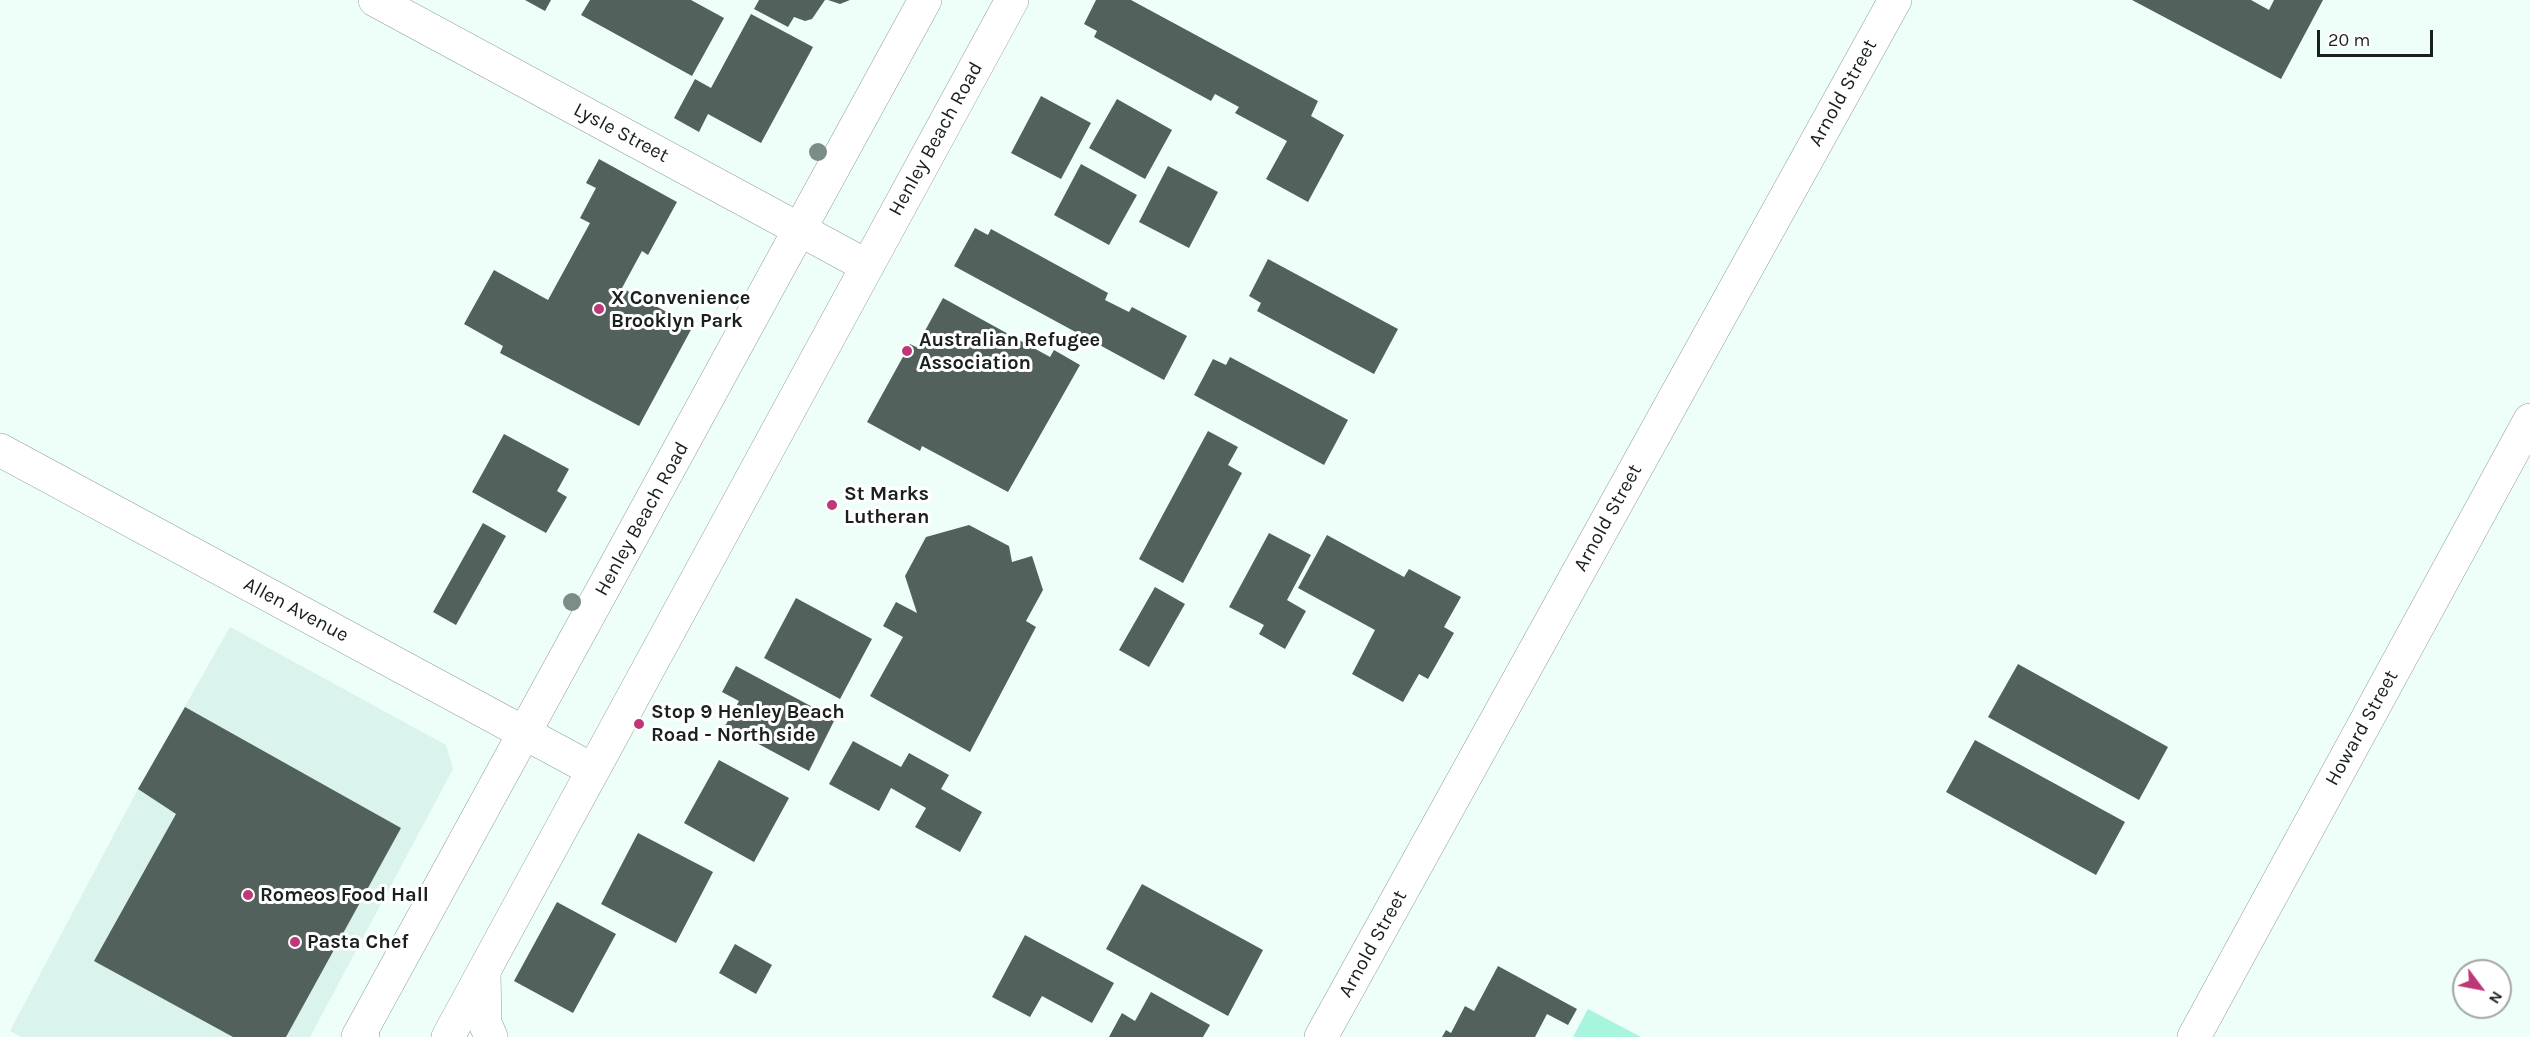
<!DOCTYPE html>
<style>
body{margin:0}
#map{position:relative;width:2530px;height:1037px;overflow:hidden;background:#eefef9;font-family:Karla,sans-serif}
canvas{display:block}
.north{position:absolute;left:2452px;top:959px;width:60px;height:60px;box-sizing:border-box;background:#fff;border:2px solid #a3a6a5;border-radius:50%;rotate:122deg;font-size:16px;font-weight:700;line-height:24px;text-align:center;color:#1a201e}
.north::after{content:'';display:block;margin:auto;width:21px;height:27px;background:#be3777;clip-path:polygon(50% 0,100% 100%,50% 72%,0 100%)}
.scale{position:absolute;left:2317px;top:30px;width:116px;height:27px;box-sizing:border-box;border:3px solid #1a201e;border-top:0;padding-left:8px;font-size:18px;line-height:21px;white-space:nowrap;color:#1a201e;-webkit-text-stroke:4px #fff;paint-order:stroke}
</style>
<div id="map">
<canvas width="2530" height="1037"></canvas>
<div class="north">N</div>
<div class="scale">20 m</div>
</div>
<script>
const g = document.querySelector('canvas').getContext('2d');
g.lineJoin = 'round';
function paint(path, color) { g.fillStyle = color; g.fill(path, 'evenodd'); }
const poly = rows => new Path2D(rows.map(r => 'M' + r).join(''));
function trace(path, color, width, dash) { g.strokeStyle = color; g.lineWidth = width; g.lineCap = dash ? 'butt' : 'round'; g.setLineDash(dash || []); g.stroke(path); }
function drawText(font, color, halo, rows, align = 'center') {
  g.font = font + ' Karla,sans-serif'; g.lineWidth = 6; g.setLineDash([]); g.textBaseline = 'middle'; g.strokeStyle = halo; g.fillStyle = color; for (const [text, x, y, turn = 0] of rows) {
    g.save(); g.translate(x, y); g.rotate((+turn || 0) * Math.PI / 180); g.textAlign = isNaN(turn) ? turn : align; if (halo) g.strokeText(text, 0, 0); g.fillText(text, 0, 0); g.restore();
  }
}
paint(poly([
 [230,627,446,745,453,769,310,1037,21,1037,10,1031,138,789]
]), '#daf3ec');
paint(poly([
 [1588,1009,1641,1037,1573,1037]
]), '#a7f4df');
paint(poly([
 [525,0,551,0,545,11],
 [590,0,691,0,724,18,692,76,581,15],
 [759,0,825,0,812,19,805,21,794,17,788,27,754,9],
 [828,0,850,0,840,4],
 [1096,0,1131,0,1318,101,1311,116,1344,135,1308,202,1266,179,1287,141,1235,113,1239,107,1215,94,1211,101,1094,37,1097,31,1084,24],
 [2132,0,2251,0,2269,10,2274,0,2323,0,2281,79],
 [751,14,813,47,761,143,708,114,699,132,674,118,695,79,711,88],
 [1041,96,1091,123,1061,179,1011,153],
 [1117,99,1172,130,1145,179,1089,148],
 [599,159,677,202,648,255,642,251,622,288,693,326,639,426,500,353,503,346,464,324,494,270,548,300,590,223,580,218,596,188,586,183],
 [1081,164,1137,195,1109,245,1054,215],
 [1168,166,1218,192,1189,248,1139,222],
 [975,228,988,235,991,229,1108,293,1105,300,1129,312,1132,307,1187,336,1164,380,954,266],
 [1268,259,1398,329,1374,374,1257,311,1261,303,1249,296],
 [943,298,1050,357,1054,350,1080,365,1008,492,922,446,920,451,867,422,910,344,916,347],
 [1230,357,1348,420,1324,465,1194,395,1213,359,1226,365],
 [1208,431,1238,447,1228,465,1242,473,1183,583,1139,559],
 [504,434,569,469,557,491,567,497,546,533,472,492],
 [483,523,506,536,456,625,433,612],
 [969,525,1009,546,1012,562,1032,556,1043,590,1026,621,1036,627,970,752,870,696,903,637,883,626,896,602,917,613,905,576,926,537],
 [1269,533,1311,555,1287,600,1306,611,1285,649,1259,634,1264,625,1229,607],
 [1327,535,1404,577,1409,569,1461,597,1444,627,1454,633,1428,679,1419,674,1403,702,1352,674,1375,630,1298,588],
 [1155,587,1185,604,1149,667,1119,650],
 [796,598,872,639,840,699,764,658],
 [2018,664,2168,747,2139,800,1988,717],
 [736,666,835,719,809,771,725,726,739,701,722,692],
 [185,707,401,828,286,1037,233,1037,94,961,176,814,138,789],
 [1975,740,2125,822,2096,875,1946,792],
 [853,741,901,767,909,753,949,775,941,789,982,812,960,852,915,827,926,808,891,788,879,811,829,784],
 [719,760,789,798,754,862,684,823],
 [638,833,713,872,676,943,601,904],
 [1142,884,1263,950,1228,1016,1106,949],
 [557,902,616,934,573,1013,514,981],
 [1025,935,1114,983,1092,1023,1042,996,1030,1017,992,997],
 [735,944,772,965,756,994,719,973],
 [1498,966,1577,1009,1568,1025,1547,1014,1535,1037,1442,1037,1446,1030,1451,1033,1465,1006,1474,1011],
 [1151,992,1210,1025,1203,1037,1109,1037,1122,1013,1135,1021]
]), '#53615d');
const minor = poly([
 [375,0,867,266],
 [0,450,593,770],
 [1321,1037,1895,0],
 [2194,1037,2530,420]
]);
const secondary = poly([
 [359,1035,925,0],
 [448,1037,1012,0]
]);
const primary = poly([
 [484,971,485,1023,491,1037],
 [358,1037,359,1035,363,1037]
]);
trace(minor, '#8f9d99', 34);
trace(secondary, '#8f9d99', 34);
trace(primary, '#8f9d99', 34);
trace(minor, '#fff', 33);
trace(secondary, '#fff', 33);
trace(primary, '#fff', 33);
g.fillStyle = '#7a8d88';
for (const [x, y] of [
 [818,152],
 [572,602]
]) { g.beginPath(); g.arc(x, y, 9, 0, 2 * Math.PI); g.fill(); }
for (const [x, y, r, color] of [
 [599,309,6,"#be3777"],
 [907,351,6,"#be3777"],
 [832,505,6,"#be3777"],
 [639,724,6,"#be3777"],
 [248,895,6,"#be3777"],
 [295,942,6,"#be3777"]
]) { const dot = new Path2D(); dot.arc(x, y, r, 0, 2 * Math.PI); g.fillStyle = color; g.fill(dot); trace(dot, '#fff', 2); }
drawText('20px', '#1a201e', '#fff', [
 ["Arnold Street",1843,93,-61],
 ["Lysle Street",621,133,28],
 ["Henley Beach Road",936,139,-61],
 ["Arnold Street",1608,518,-61],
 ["Henley Beach Road",642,519,-61],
 ["Allen Avenue",296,610,28],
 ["Howard Street",2362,728,-61],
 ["Arnold Street",1373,944,-61]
]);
drawText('bold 20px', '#1a201e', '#fff', [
 ["X Convenience",611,298],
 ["Brooklyn Park",611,321],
 ["Australian Refugee",919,340],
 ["Association",919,363],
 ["St Marks",844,494],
 ["Lutheran",844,517],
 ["Stop 9 Henley Beach",651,712],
 ["Road - North side",651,735],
 ["Romeos Food Hall",260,895],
 ["Pasta Chef",307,942]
], 'left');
</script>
